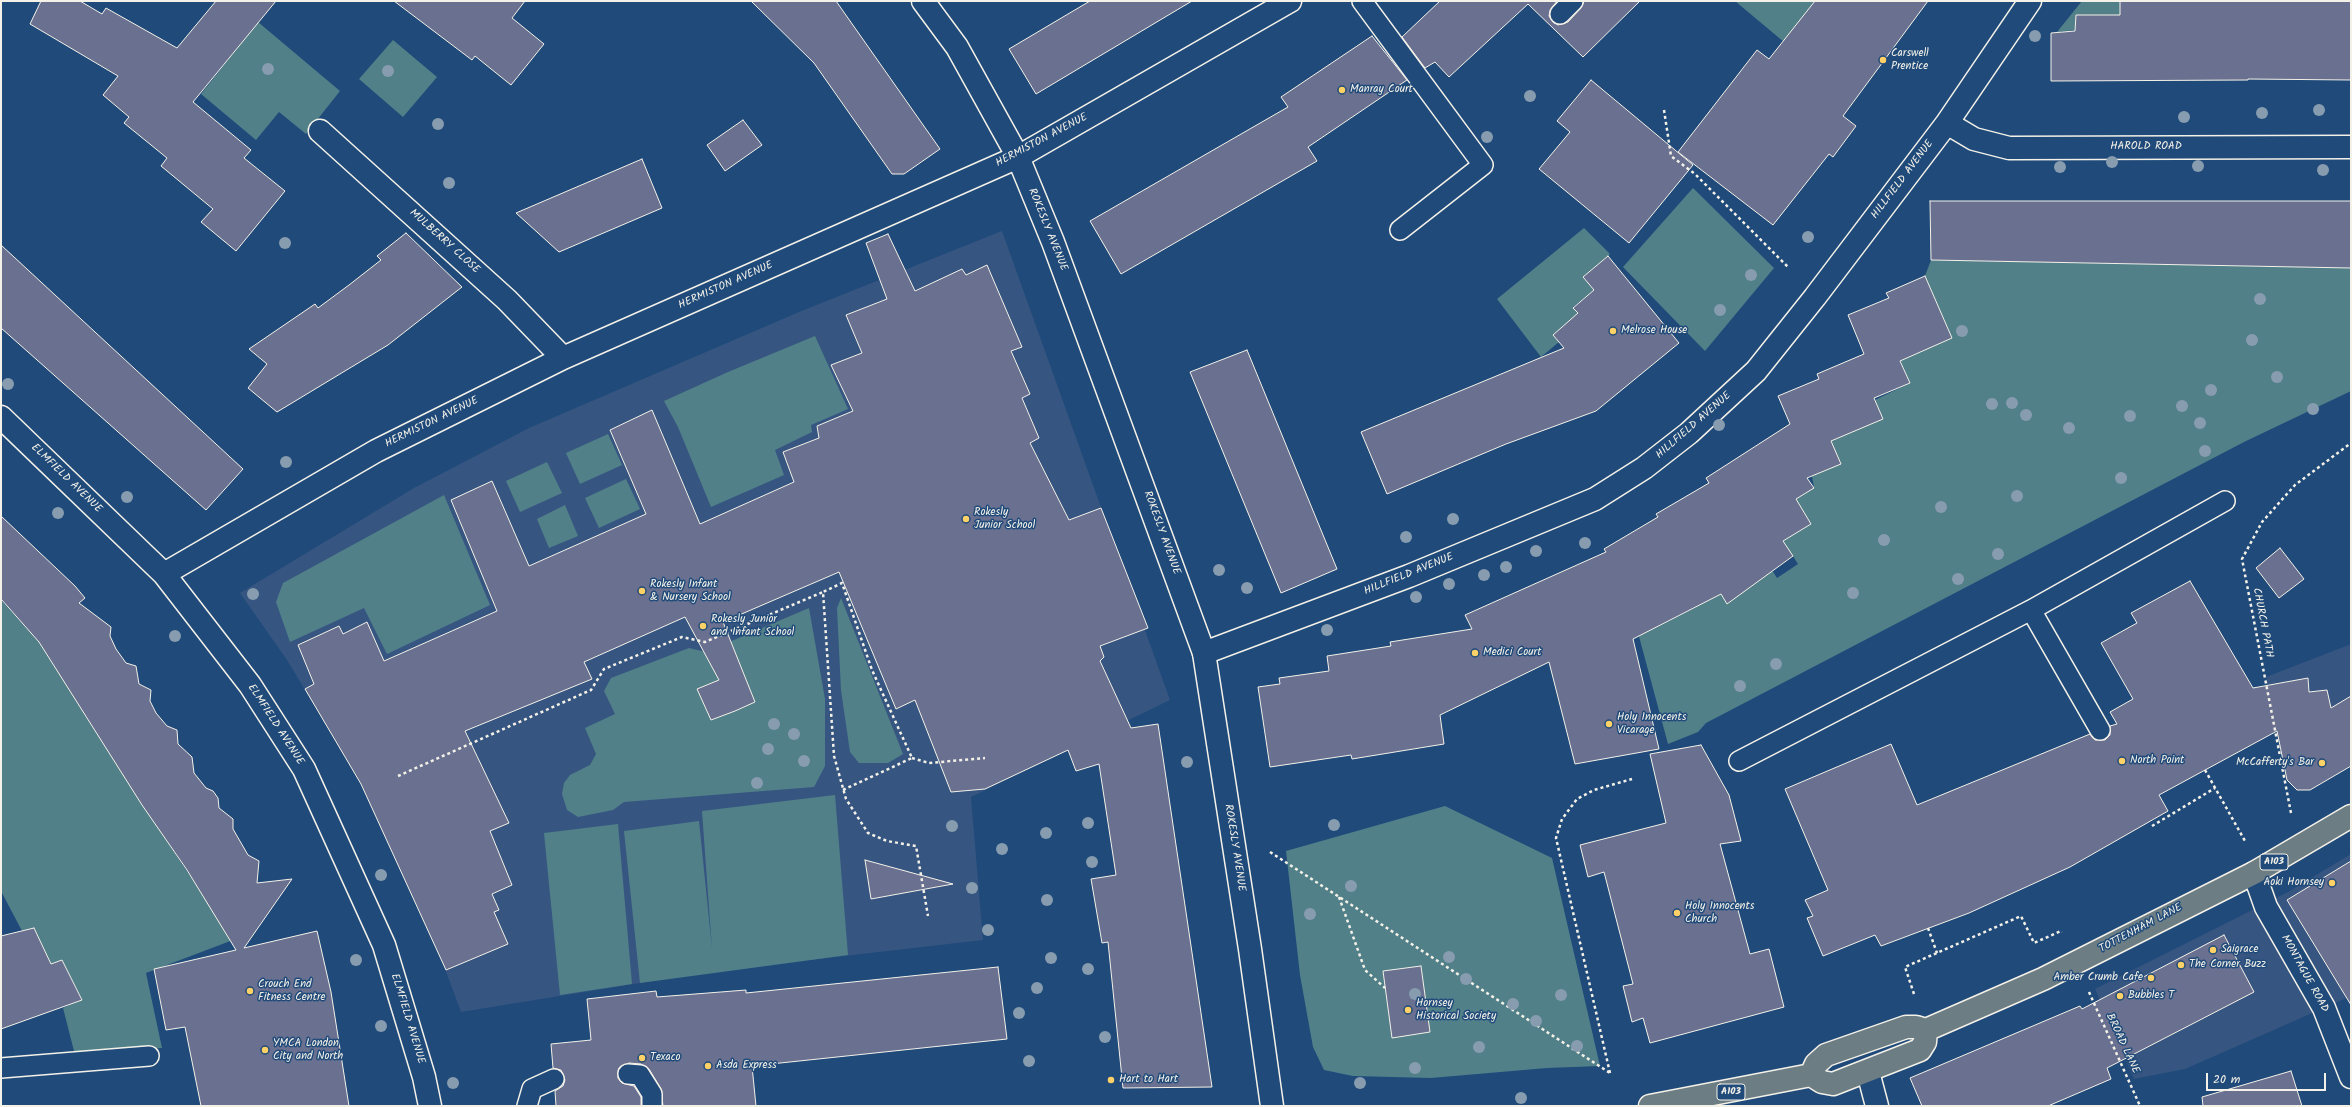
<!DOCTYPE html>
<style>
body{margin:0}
#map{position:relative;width:2352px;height:1107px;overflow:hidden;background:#1f4a7a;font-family:Kalam,sans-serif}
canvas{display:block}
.frame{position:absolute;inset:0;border:2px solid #f4f1e8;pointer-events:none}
.scale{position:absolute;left:2206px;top:1073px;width:120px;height:18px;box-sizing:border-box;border:2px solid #f4f1e8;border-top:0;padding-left:5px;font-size:12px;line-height:14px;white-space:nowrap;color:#f4f1e8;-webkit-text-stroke:3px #1f4a7a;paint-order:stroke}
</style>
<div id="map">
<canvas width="2352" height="1107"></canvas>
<div class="frame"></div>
<div class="scale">20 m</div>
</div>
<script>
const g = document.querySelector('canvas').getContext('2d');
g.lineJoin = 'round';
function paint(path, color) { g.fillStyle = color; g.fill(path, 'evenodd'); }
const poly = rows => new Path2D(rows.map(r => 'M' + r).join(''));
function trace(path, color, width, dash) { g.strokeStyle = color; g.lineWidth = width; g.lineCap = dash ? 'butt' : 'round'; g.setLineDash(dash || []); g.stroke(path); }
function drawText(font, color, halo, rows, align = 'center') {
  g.font = font + ' Kalam,sans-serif'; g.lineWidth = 3; g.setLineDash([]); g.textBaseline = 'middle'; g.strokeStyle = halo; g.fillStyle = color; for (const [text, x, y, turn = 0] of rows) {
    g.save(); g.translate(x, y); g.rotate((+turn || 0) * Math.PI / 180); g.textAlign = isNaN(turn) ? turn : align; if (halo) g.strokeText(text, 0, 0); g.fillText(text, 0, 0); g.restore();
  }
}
paint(poly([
 [1002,231,1170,700,971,797,983,940,714,971,461,1012,441,958,361,783,287,660,240,593,414,488,529,428,799,312],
 [2351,644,2351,765,2267,686,2266,677],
 [2351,854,2351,996,2185,1069,2134,1079,2095,989,2288,892]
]), '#365681');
paint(poly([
 [1735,1,1815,1,1792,31,1803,58],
 [2082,1,2120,1,2120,25,2106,15,2076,15,2075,30,2057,32],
 [258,22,340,91,306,134,279,112,256,140,201,94],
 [393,40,437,77,403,117,359,79],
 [1693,188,1774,268,1705,351,1623,267],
 [1584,228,1610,254,1583,277,1594,290,1573,307,1578,314,1553,335,1559,342,1541,357,1497,299],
 [1931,260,2351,268,2351,391,2244,442,1706,723,1698,732,1668,744,1637,629,1637,605,1651,630,1698,606,1700,565,1727,603,1758,548,1777,578,1798,564,1783,541,1811,524,1796,499,1814,488,1812,476,1826,430,1883,419,1875,400,1910,383,1895,349,1933,346,1952,338,1925,276],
 [815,336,848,409,811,425,812,432,775,450,784,475,711,507,678,427,664,401,728,372],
 [608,434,622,465,580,484,566,453],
 [547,462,562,493,520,512,506,481],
 [626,479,640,509,599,528,585,498],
 [444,495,490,605,387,654,364,608,290,642,276,602,283,583],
 [565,505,578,536,549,548,537,519],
 [841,598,903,754,888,763,859,763,850,752,841,690,837,608],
 [1,600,39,642,146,810,233,940,146,973,162,1048,75,1055,63,1008,82,999,62,960,51,964,34,928,22,931,1,891],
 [809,608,825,699,825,766,814,787,624,802,613,810,578,817,567,810,562,794,564,783,570,775,590,765,596,754,585,728,615,714,604,691,611,678,689,648,706,652],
 [835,795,848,955,640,983,624,831,699,821,712,949,702,811],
 [1445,806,1552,858,1600,1066,1547,1068,1431,1078,1353,1076,1324,1070,1313,1047,1300,975,1286,851],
 [618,824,632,984,560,995,544,833]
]), '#518089');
const building = poly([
 [41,1,80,1,102,14,106,8,177,48,216,1,276,1,193,102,251,150,244,158,285,191,236,251,201,222,213,209,161,166,167,158,124,123,129,117,103,95,118,76,30,24,41,1],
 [394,1,525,1,512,18,544,44,511,85,475,56,472,60,394,1],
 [751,1,836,1,940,149,904,174,892,174,814,63,751,1],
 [1090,1,1192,1,1036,94,1009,49,1090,1],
 [1440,1,1557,1,1550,11,1549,16,1553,22,1558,25,1568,22,1581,8,1584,1,1640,1,1583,57,1528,4,1449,77,1435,62,1425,68,1402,37,1440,1],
 [1815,1,1928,1,1843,116,1856,126,1833,157,1829,154,1773,225,1678,152,1757,50,1769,59,1815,1],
 [2120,1,2351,1,2351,80,2248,79,2248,80,2051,81,2051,33,2075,31,2076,15,2120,15,2120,1],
 [1372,36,1407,80,1308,147,1317,161,1121,274,1090,221,1288,107,1281,97,1372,36],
 [1591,80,1693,165,1629,243,1539,169,1570,132,1557,121,1591,80],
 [743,120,762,145,725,171,707,145,743,120],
 [642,159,662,208,559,252,516,213,642,159],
 [1930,201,2351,201,2351,268,1931,260,1930,201],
 [406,233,462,287,388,345,277,412,248,388,267,364,249,349,315,304,318,308,349,285,381,260,377,256,406,233],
 [888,234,915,291,962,269,966,275,987,265,1022,347,1011,351,1030,394,1022,398,1039,438,1030,443,1069,520,1101,508,1148,628,1100,646,1104,657,1100,661,1131,728,1158,724,1212,1087,1123,1088,1108,942,1102,943,1091,879,1116,875,1099,764,1076,771,1068,750,985,789,951,792,915,700,896,709,839,572,723,622,755,702,735,711,711,720,697,689,719,680,685,617,584,662,592,679,465,731,509,823,490,831,512,885,492,894,499,910,494,912,508,944,446,970,361,784,305,689,314,684,298,645,339,626,343,634,367,622,384,661,497,611,451,500,492,481,529,566,646,514,610,430,652,410,700,524,794,482,783,452,819,438,817,426,853,411,831,365,862,353,846,315,887,299,866,243,888,234],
 [1,245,243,469,206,510,1,328,1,245],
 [1608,256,1679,343,1596,411,1506,444,1387,494,1361,432,1564,348,1553,335,1578,313,1573,308,1594,290,1583,277,1608,256],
 [1925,276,1952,338,1900,361,1910,383,1874,398,1883,419,1831,441,1841,464,1807,478,1814,488,1796,499,1811,524,1783,541,1793,556,1727,604,1721,594,1633,639,1659,749,1575,764,1549,662,1440,715,1444,744,1352,759,1351,755,1270,767,1258,687,1280,684,1279,678,1329,671,1327,656,1391,646,1390,642,1472,629,1465,615,1606,552,1604,549,1658,517,1656,514,1709,483,1706,478,1790,424,1778,396,1819,379,1817,374,1864,354,1848,315,1889,298,1886,293,1925,276],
 [1247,350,1337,569,1281,593,1190,372,1247,350],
 [1,516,75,586,85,598,79,603,111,627,110,636,116,649,126,663,136,666,139,684,151,690,150,701,156,713,167,726,177,730,178,744,192,757,194,773,206,788,213,791,218,798,219,808,233,819,233,829,248,855,259,861,257,883,292,879,244,948,317,931,331,992,349,1106,201,1106,185,1027,166,1030,154,969,236,950,187,870,142,805,39,642,1,599,1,516],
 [2280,548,2304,579,2279,598,2256,568,2280,548],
 [2190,581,2253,688,2308,678,2309,692,2327,690,2331,708,2351,696,2351,766,2310,790,2297,790,2287,780,2277,731,2159,795,2168,811,2070,867,1969,913,1881,946,1875,935,1823,956,1807,918,1813,916,1805,900,1828,890,1785,789,1891,744,1917,805,2090,734,2095,740,2105,740,2110,735,2110,726,2117,724,2110,712,2133,699,2101,643,2137,623,2131,613,2190,581],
 [1701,745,1729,795,1741,841,1720,844,1750,954,1769,949,1784,1007,1650,1043,1643,1018,1632,1022,1623,986,1633,984,1604,872,1588,877,1580,845,1666,823,1650,754,1701,745],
 [865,860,953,884,871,899,865,860],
 [2351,861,2351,1005,2287,900,2351,861],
 [34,928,51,964,62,960,82,1000,1,1029,1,936,34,928],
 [2224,935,2254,992,2107,1068,2111,1079,2048,1106,1922,1106,1910,1078,2080,1006,2082,1009,2224,935],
 [1421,966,1430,1032,1392,1038,1383,971,1421,966],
 [998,967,1007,1039,752,1066,756,1106,663,1106,661,1089,649,1069,641,1064,629,1063,619,1068,618,1078,622,1083,634,1086,641,1097,641,1106,556,1106,555,1091,563,1086,565,1080,561,1070,553,1068,551,1044,591,1040,587,999,656,991,657,997,746,990,746,993,998,967],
 [2291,1071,2302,1106,2203,1106,2202,1097,2291,1071]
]);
paint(building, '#6a7190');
trace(building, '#f4f1e8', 1);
const lane = poly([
 [1362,1,1483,165,1400,230],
 [1560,14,1573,1],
 [2031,610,2100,730],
 [1739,761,2031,610,2225,501],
 [1,1068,149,1056],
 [628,1074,640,1075,652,1094,652,1106],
 [527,1106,532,1089,554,1079]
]);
const street = poly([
 [1947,123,1974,139,2009,148,2351,147],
 [320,131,507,300,563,358],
 [1,417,164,574,250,685,304,769,384,945,424,1077,430,1106],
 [164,574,376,451,563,358,1018,157,1290,1],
 [1204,653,1409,576,1595,499,1644,468,1689,433,1756,371,1815,297,1947,123,2030,1],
 [2254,873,2266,907,2324,1008,2351,1077],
 [1868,1072,1877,1106]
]);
const secondary = poly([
 [923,1,957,47,1018,157,1053,242,1204,653,1250,949,1272,1106]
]);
const primary = poly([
 [1811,1075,1816,1064,1826,1055,1906,1027,1916,1027,1926,1030,2043,979,2254,873,2351,816],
 [1650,1106,1811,1075,1822,1082,1833,1084,1920,1050,1925,1042,1926,1030]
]);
trace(lane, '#f4f1e8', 22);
trace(street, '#f4f1e8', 25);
trace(secondary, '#f4f1e8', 25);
trace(primary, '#f4f1e8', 25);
trace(poly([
 [1664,110,1671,156,1695,174,1788,267],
 [912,758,929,763,985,758],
 [2205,770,2245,841],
 [398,776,591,690,604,669,682,637,705,642,823,592],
 [843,790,912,758,872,670,842,583,823,592,834,756,846,799,868,833,887,841,916,846,928,916],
 [2291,813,2242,559,2262,522,2295,485,2351,443],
 [2152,826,2215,788],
 [1270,852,1610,1073],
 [1339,897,1365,970,1385,988],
 [1928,928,1937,953],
 [2089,992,2140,1106],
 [1914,994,1905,967,2021,916,2034,943,2061,931,2062,932],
 [1610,1073,1556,838,1562,819,1577,799,1594,790,1632,779]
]), '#f4f1e8', 2.5, [3, 3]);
trace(lane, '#1f4a7a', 19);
trace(street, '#1f4a7a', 22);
trace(secondary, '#1f4a7a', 22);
trace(primary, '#6d7d84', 22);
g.fillStyle = '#879caf';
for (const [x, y] of [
 [2035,36],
 [268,69],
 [388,71],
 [1530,96],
 [2319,110],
 [2262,113],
 [2184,117],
 [438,124],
 [1487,137],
 [2112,162],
 [2198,166],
 [2060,167],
 [2323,170],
 [449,183],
 [1808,237],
 [285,243],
 [1751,275],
 [2260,299],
 [1720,310],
 [1962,331],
 [2252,340],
 [2277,377],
 [8,384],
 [2211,390],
 [2012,403],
 [1992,404],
 [2182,406],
 [2313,409],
 [2026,415],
 [2130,416],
 [2200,423],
 [1719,425],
 [2069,428],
 [2205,451],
 [286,462],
 [2121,478],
 [2017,496],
 [127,497],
 [1941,507],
 [58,513],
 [1453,519],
 [1406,537],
 [1884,540],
 [1585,543],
 [1536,551],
 [1998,554],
 [1506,567],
 [1219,570],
 [1484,575],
 [1958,579],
 [1449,584],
 [1247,588],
 [1853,593],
 [253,594],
 [1416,597],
 [1327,630],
 [175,636],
 [1776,664],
 [1740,686],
 [774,724],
 [794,734],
 [768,749],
 [804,761],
 [1187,762],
 [757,783],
 [1088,823],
 [1334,825],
 [952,826],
 [1046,833],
 [1002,849],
 [1092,862],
 [381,875],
 [1351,886],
 [972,888],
 [1047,900],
 [1310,914],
 [988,930],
 [1449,957],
 [1051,958],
 [356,960],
 [1088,969],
 [1466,979],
 [1037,988],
 [1415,994],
 [1561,995],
 [1513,1004],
 [1019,1013],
 [1536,1021],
 [381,1026],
 [1105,1037],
 [1577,1046],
 [1479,1047],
 [1029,1061],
 [1415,1068],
 [453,1083],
 [1360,1083],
 [1521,1098]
]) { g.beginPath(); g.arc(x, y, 6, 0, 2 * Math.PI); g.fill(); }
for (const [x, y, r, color] of [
 [1883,60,4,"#ffd166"],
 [1342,90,4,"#ffd166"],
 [1613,331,4,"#ffd166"],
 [966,519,4,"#ffd166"],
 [642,591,4,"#ffd166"],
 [703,626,4,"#ffd166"],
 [1475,653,4,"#ffd166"],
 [1609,724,4,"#ffd166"],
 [2122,761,4,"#ffd166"],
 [2322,763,4,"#ffd166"],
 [2332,883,4,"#ffd166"],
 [1677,913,4,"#ffd166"],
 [2213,950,4,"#ffd166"],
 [2181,965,4,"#ffd166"],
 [2151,978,4,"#ffd166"],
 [250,991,4,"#ffd166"],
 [2120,996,4,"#ffd166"],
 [1408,1010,4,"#ffd166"],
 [265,1050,4,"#ffd166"],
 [642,1058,4,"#ffd166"],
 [708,1066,4,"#ffd166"],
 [1111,1080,4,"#ffd166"]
]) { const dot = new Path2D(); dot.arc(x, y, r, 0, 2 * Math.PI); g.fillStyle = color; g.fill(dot); trace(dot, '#1f4a7a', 1.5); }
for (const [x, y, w] of [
 [2274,862,28],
 [1731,1092,28]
]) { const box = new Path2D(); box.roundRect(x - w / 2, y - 8, w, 16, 3); g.fillStyle = '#1f4a7a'; g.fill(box); trace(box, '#f4f1e8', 1); }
drawText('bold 10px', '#f4f1e8', null, [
 ["A103",2274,862],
 ["A103",1731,1092]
]);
drawText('11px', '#f4f1e8', '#1f4a7a', [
 ["Carswell",1891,54],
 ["Prentice",1891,67],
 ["Manray Court",1350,90],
 ["Melrose House",1621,331],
 ["Rokesly",974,513],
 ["Junior School",974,526],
 ["Rokesly Infant",650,585],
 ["& Nursery School",650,598],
 ["Rokesly Junior",711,620],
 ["and Infant School",711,633],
 ["Medici Court",1483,653],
 ["Holy Innocents",1617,718],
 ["Vicarage",1617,731],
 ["North Point",2130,761],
 ["McCafferty's Bar",2314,763,"right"],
 ["Aoki Hornsey",2324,883,"right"],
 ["Holy Innocents",1685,907],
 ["Church",1685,920],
 ["Saigrace",2221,950],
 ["The Corner Buzz",2189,965],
 ["Amber Crumb Cafe",2143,978,"right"],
 ["Crouch End",258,985],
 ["Fitness Centre",258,998],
 ["Bubbles T",2128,996],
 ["Hornsey",1416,1004],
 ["Historical Society",1416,1017],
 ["YMCA London",273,1044],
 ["City and North",273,1057],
 ["Texaco",650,1058],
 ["Asda Express",716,1066],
 ["Hart to Hart",1119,1080]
], 'left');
drawText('11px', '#f4f1e8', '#1f4a7a', [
 ["HERMISTON AVENUE",1042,141,-28],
 ["HAROLD ROAD",2146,147],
 ["HILLFIELD AVENUE",1903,180,-53],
 ["ROKESLY AVENUE",1047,230,68],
 ["MULBERRY CLOSE",444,242,42],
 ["HERMISTON AVENUE",726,286,-24],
 ["HERMISTON AVENUE",432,423,-26],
 ["HILLFIELD AVENUE",1694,426,-41],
 ["ELMFIELD AVENUE",66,479,44],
 ["ROKESLY AVENUE",1161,533,70],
 ["HILLFIELD AVENUE",1409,575,-22],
 ["CHURCH PATH",2262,623,79],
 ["ELMFIELD AVENUE",275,725,57],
 ["ROKESLY AVENUE",1234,848,81],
 ["TOTTENHAM LANE",2141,929,-28],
 ["MONTAGUE ROAD",2304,974,61],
 ["ELMFIELD AVENUE",407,1019,73],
 ["BROAD LANE",2122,1044,65]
]);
</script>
